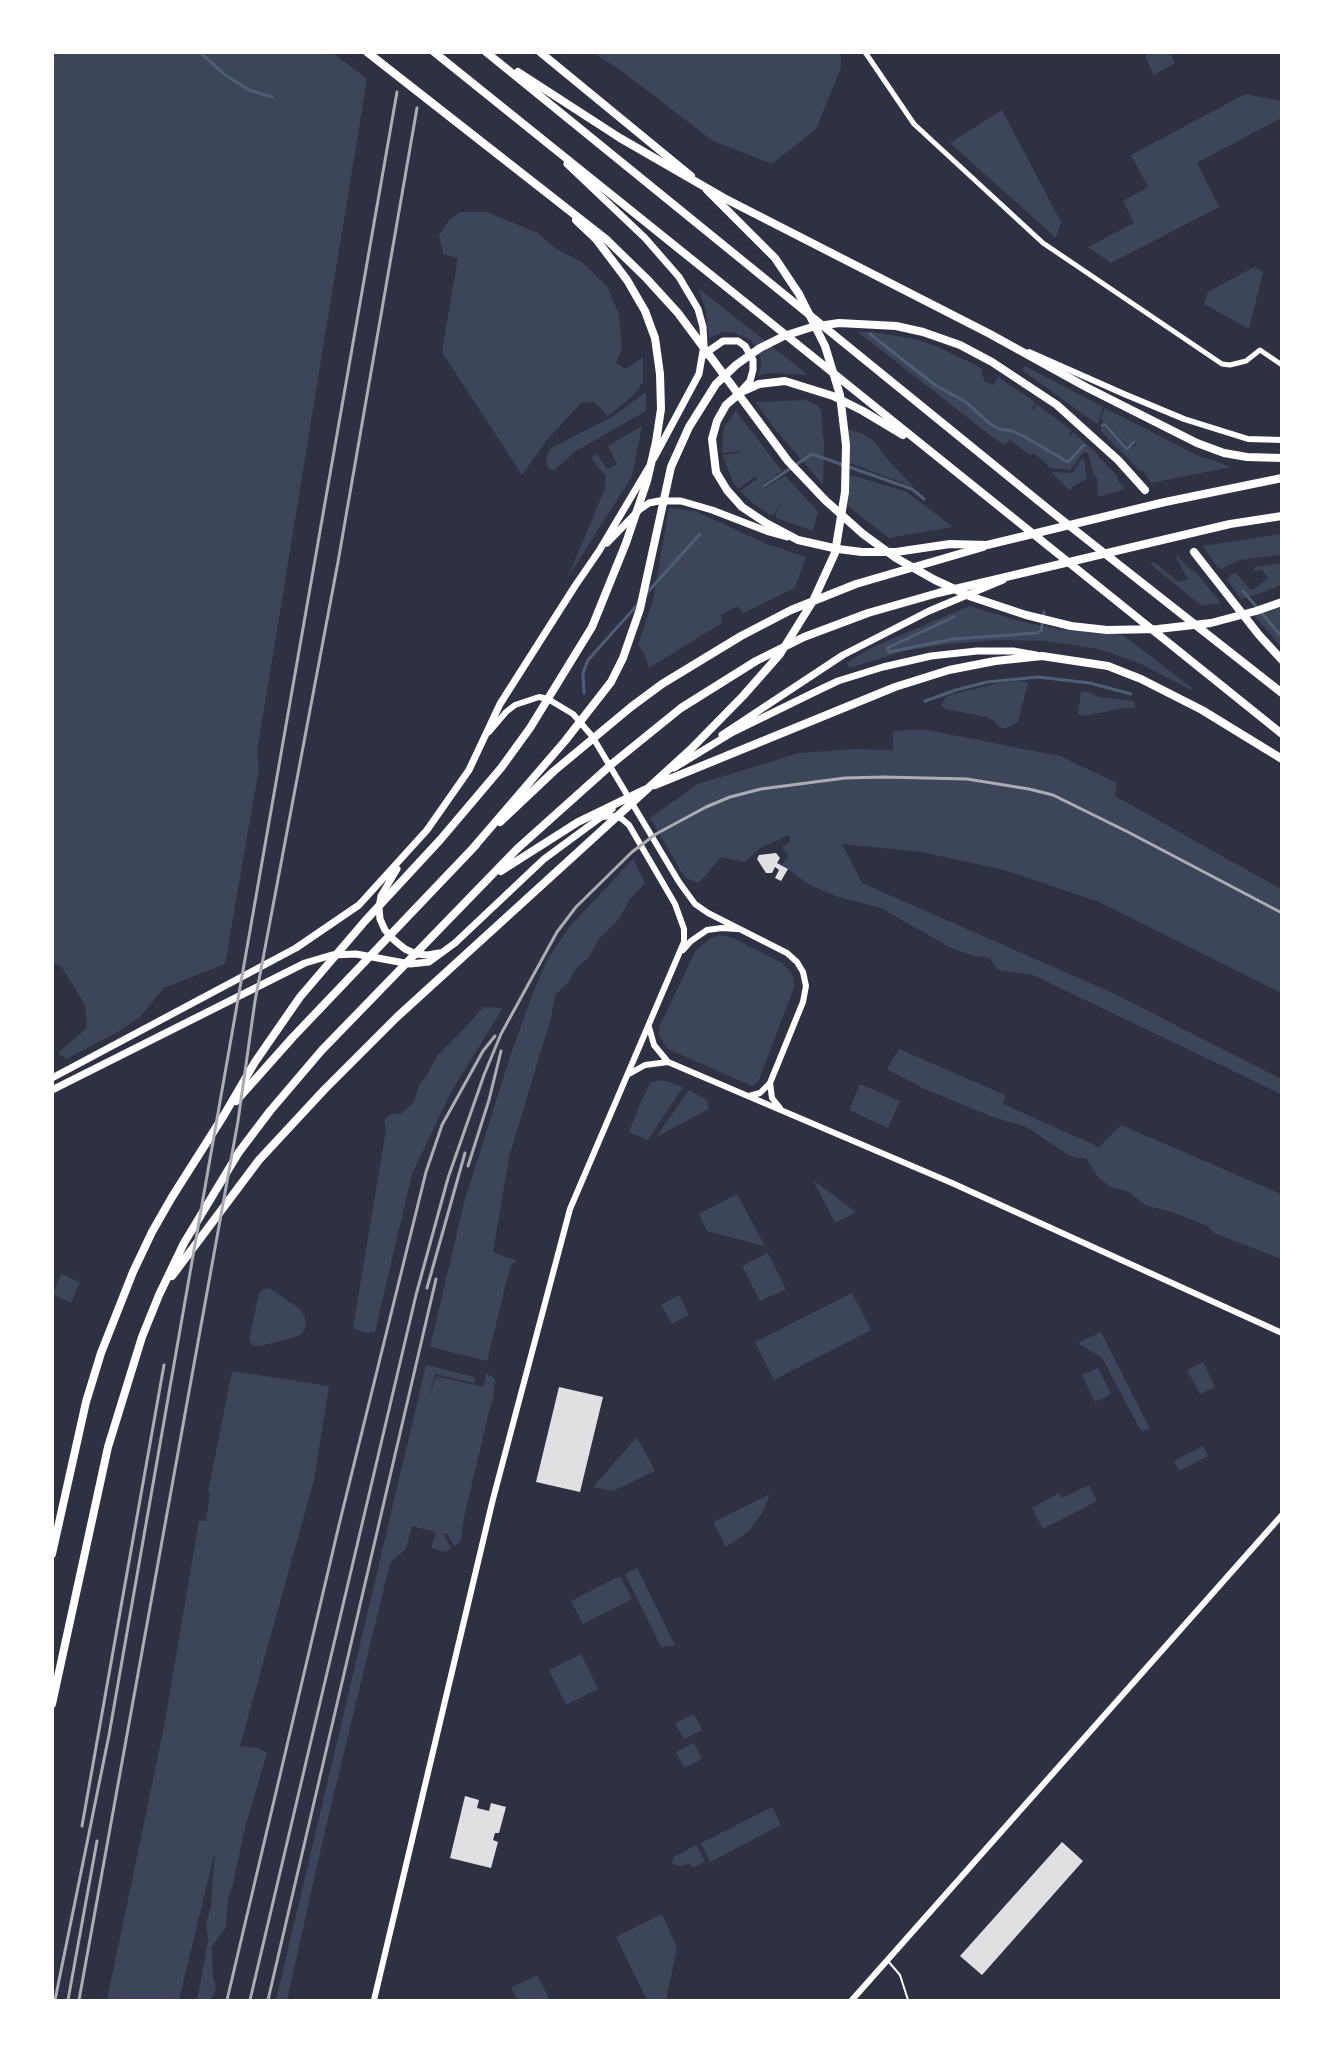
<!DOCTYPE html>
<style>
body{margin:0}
#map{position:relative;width:1334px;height:2053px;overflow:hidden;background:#2d3142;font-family:Raleway,sans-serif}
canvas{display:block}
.frame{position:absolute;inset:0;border:54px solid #fff;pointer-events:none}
</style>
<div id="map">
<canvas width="1334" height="2053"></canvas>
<div class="frame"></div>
</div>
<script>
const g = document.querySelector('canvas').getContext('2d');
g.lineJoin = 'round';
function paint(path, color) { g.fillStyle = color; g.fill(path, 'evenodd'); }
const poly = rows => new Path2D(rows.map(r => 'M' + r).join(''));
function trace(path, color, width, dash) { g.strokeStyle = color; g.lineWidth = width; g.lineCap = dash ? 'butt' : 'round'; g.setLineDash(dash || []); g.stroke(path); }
paint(poly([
 [53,52,333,53,367,79,257,752,259,768,225,964,164,988,140,1017,116,1033,66,1059,58,1053,87,1028,85,1005,61,966,52,964],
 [594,53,841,53,841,68,816,129,772,164,713,141,620,70],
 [1151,53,1170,53,1175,63,1154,75,1145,56],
 [1245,94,1281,101,1281,118,1197,163,1219,207,1111,263,1088,247,1134,223,1123,201,1148,187,1131,155],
 [1002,110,1061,222,1056,238,950,143],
 [460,212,487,212,538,233,555,248,583,263,607,286,619,315,622,349,616,363,626,369,643,357,643,382,634,395,608,416,594,402,581,403,547,440,522,475,442,352,458,258,443,254,439,236,449,220],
 [1254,267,1263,272,1249,329,1204,304,1208,292],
 [698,288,807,374,807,375,771,373,758,376,761,367,760,356,751,340,734,333,724,332,709,338,705,308],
 [858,332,873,332,915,339,938,347,976,365,983,370,982,374,985,382,994,385,998,377,1035,402,1032,409,1033,410,1037,404,1071,430,1069,435,1071,436,1073,432,1093,450,1117,476,1119,482,1125,489,1098,497,1097,478,1094,475,1088,453,1083,453,1070,470,1051,468,1034,453,1031,456,1010,440,1004,445,991,436],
 [1025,366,1103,407,1098,425,1022,370],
 [646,392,646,411,576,451,554,471,548,468,546,457,551,448,612,417],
 [805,400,817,405,821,410,824,446,823,485,775,429,755,402],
 [1105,408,1197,455,1231,467,1151,483,1143,471,1140,471,1100,430,1104,427,1126,450,1137,444,1134,440,1128,446,1104,423,1101,417],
 [736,411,782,471,763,484,765,488,785,476,818,511,813,531,776,518,776,513,787,494,775,513,770,515,753,503,740,491,757,479,756,476,738,489,734,484,722,455,739,453,740,451,722,453,722,447,724,427],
 [642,426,632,476,567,579,604,491,606,479,605,475,591,458,597,454,607,469,617,464,608,446],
 [847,429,863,434,874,441,889,461,914,487,849,463],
 [1082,459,1084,459,1087,479,1072,487,1070,491,1051,472,1072,473],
 [848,474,907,492,953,527,889,538,848,506],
 [669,508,695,511,767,544,806,557,795,588,743,613,737,606,721,615,722,623,649,668,645,655,638,645,653,600],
 [1281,534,1281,555,1240,560,1221,569,1217,567,1203,546],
 [1178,556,1188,568,1195,571,1221,603,1202,606,1150,564,1154,562,1179,582,1187,580,1188,579,1176,557],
 [1281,563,1281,585,1264,592,1241,599,1227,580,1230,575,1236,573,1250,589,1253,590,1268,578,1262,570,1255,571,1254,567],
 [969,606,1020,621,1057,629,1123,635,1192,688,1191,690,1141,664,1119,656,1098,649,1045,641,1000,640,948,644,904,651,850,668,846,663,871,648],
 [1281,607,1281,647,1255,616],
 [1018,681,1028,682,1018,722,1006,728,1000,728,994,721,987,717,956,711,945,709,941,705,946,697,953,694,999,683],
 [1085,691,1099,697,1134,701,1135,708,1124,708,1085,716,1078,714,1081,693],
 [922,729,1060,756,1117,783,1115,796,1281,889,1281,993,1099,902,1004,870,921,852,842,844,862,883,1115,994,1281,1079,1281,1094,1033,975,998,970,989,958,975,956,951,948,881,908,838,897,810,885,782,865,788,856,782,847,791,841,788,835,759,849,745,862,721,857,699,883,685,878,650,818,698,784,799,753,855,749,893,750,893,731],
 [633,859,645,883,629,900,620,918,599,939,589,957,574,971,570,980,555,995,551,1018,509,1157,493,1252,517,1261,512,1264,509,1271,487,1361,430,1347,464,1203,511,1053,534,990,548,958,571,925],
 [719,935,733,938,782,963,792,973,794,980,794,988,758,1082,752,1086,668,1049,659,1037,659,1027,696,950,710,939],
 [483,1007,503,1008,451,1092,412,1174,375,1332,366,1333,353,1328,386,1130,384,1120,390,1115,402,1113,414,1102,419,1085,427,1075,437,1056,464,1029],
 [899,1049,1005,1095,1003,1104,1099,1147,1121,1125,1281,1194,1281,1259,1214,1233,1208,1226,1174,1213,1145,1205,1129,1192,1110,1187,1103,1181,1096,1174,1086,1158,1076,1158,1067,1154,1026,1127,993,1117,922,1088,887,1069],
 [663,1080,683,1087,648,1140,629,1132,639,1106,651,1082],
 [860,1084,900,1101,888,1128,849,1110],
 [689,1090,707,1100,709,1109,656,1137],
 [813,1180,856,1212,835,1223],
 [737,1194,765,1246,707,1231,699,1214],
 [768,1253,786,1289,760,1301,742,1266],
 [61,1274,80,1282,71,1303,53,1294],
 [269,1288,300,1309,305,1318,306,1326,304,1330,299,1336,261,1346,253,1346,249,1340,259,1293,263,1289],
 [852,1293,871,1330,774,1380,755,1342],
 [679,1295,689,1315,672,1324,661,1305],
 [1101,1332,1150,1429,1141,1431,1102,1358,1078,1343],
 [1203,1362,1215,1387,1200,1394,1187,1370],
 [426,1365,475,1377,474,1383,435,1374,429,1400,436,1376,484,1387,486,1373,495,1379,493,1401,491,1403,463,1522,461,1542,454,1546,447,1534,443,1533,451,1548,446,1552,431,1548,436,1532,412,1526,406,1549,390,1563,324,1835,287,2000,276,2000],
 [1098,1368,1111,1394,1095,1402,1082,1375],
 [232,1371,329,1386,314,1480,240,1746,258,1748,267,1753,245,1828,232,1888,228,1897,226,1927,212,1946,213,1977,216,1986,214,1995,210,2000,197,2000,208,1941,206,1923,211,1906,215,1851,179,2000,107,2000,164,1727,199,1520,206,1521,210,1493,208,1492],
 [637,1437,655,1471,613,1491,593,1487],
 [1203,1446,1208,1456,1179,1471,1174,1461],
 [1089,1485,1097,1501,1043,1529,1032,1508,1059,1493,1062,1498],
 [770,1494,763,1512,749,1531,726,1547,713,1522],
 [637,1568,675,1645,661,1647,625,1574],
 [620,1576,632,1599,583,1624,571,1601],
 [581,1654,598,1689,566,1705,549,1670],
 [694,1714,702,1730,684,1739,675,1723],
 [694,1743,702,1759,684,1768,676,1752],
 [772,1807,781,1825,710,1862,701,1843],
 [696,1845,705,1862,694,1867,689,1864,678,1866,671,1863,675,1856],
 [662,1914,677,1948,666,2000,647,2000,616,1937],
 [537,1975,550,2000,517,2000,511,1988]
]), '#3c4559');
trace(poly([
 [200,52,225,75,249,90,272,97],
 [870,334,935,385,966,402,989,423,999,429,1012,431,1025,437,1068,462,1084,445],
 [1102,426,1104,424,1127,449,1134,442],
 [764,486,812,454,912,489,924,499],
 [1243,591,1282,637],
 [645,595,700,534],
 [954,617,887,648,889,652,953,639,1036,633,1041,631,1044,612],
 [584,693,583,673,588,660,639,603],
 [925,701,956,690,987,682,1038,677,1090,683,1131,694]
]), '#4f5d75', 3);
paint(poly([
 [776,853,780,858,777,863,788,869,781,881,775,878,779,870,775,867,772,873,766,873,757,859,759,855],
 [559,1387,603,1397,580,1492,536,1482],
 [465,1796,479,1800,477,1808,489,1811,491,1803,506,1807,499,1833,495,1833,493,1840,498,1842,491,1868,450,1858],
 [1062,1842,1083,1861,982,1975,960,1956]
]), '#e0e0e3');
trace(poly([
 [888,1961,900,1975,908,2000]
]), '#fff', 2);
trace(poly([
 [865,52,914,124,1043,243,1222,364,1230,365,1246,361,1260,350,1282,365]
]), '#fff', 5);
trace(poly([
 [1029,352,1124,394,1184,419,1248,439,1282,440],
 [489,732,506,712,515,705,539,697,548,699,573,714,592,736,679,882,695,904,708,913,787,953,797,962,803,972,806,986,803,1002,770,1083,760,1093,749,1096],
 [683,950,691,941,707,930,722,928,737,929],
 [649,1027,654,1045,668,1062,952,1183,1282,1333],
 [629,1074,645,1065,668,1062],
 [770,1083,772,1098,780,1108],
 [374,2000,493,1499,570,1209,684,942,684,929,675,904,629,825,622,819,616,816,601,817],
 [852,2000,1282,1515]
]), '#fff', 6);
trace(poly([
 [567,164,645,238,679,277,698,309,703,327,704,345,699,374,654,458],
 [707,355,710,350,723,341,738,341,745,346,753,360,753,370,750,381,741,391],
 [607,543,639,510,649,503,659,501,681,501,712,510,769,532,787,537],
 [722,735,843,655,929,611,1003,580],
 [674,768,733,732,819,690,838,681,883,667,931,656,977,651,1013,651,1036,655],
 [397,869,381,896,379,908,380,919,385,930,394,940,405,949,416,954,428,955,439,953],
 [52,1078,296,948,359,905,427,830,469,770,500,704,575,586,599,551,649,467],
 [52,1090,305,963,332,955,356,954,410,964,429,962,455,943,544,859,612,809]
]), '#fff', 7);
trace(poly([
 [540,52,691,176],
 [1194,552,1259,635,1282,660],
 [655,785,895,687,949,670,995,661,1042,656,1108,666,1141,679,1202,710,1282,759],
 [500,822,554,771,631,707,662,684,741,636,791,610,856,584,983,547],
 [473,848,565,741,611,682,623,658,640,609,671,467,689,427,716,384,736,365,760,348,784,336,812,327,839,323,896,326,923,332,960,345,992,362,1057,405,1118,460,1145,490],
 [501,871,578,822,644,790],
 [236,1101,293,1037,476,845],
 [172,1276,259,1160,324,1090,397,1017,690,750,743,696,780,654,813,601,835,553,845,492,846,445,840,395,825,346,799,294,775,258,707,190],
 [52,1554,86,1402,101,1353,133,1272,152,1232,172,1197,224,1115,255,1062,300,997,365,921,440,840,501,768,530,728,592,627,626,543,647,481,656,442,661,409,660,374,655,338,645,311,627,280,596,239,576,220],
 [52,1704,108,1447,142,1337,159,1295,184,1243,239,1152,270,1111,322,1050,517,849,613,763,681,708,756,661,804,637,868,613,938,593,1230,524,1282,516]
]), '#fff', 8);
trace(poly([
 [367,52,607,240,647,279,678,313,788,461,825,500,863,534,896,558,935,580,972,597,1026,615,1071,626,1107,630,1158,629,1211,623,1256,611,1282,602],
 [434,52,1282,734],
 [486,52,1052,512,1282,693],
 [518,72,620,138,724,198,990,334,1086,387,1197,443,1224,453,1247,457,1282,458],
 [903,435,863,411,833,396,785,381,759,384,741,392,726,405,717,421,712,439,716,472,727,490,742,507,766,523,798,540,838,549,862,552,896,552,950,544,987,545,1165,502,1282,478]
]), '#fff', 8);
trace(poly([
 [468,1166,489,1100,501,1051],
 [427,1288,465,1153],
 [82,1826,164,1365],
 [55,2000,109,1735,397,92],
 [68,2000,97,1841],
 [79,2000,238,1121,255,1001,338,562,417,108],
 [227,2000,339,1525,426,1172,442,1125,483,1051,495,1036],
 [250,2000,416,1295,448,1178,484,1075,501,1034,557,932,576,907,632,852,656,834,706,807,730,797,761,789,845,778,884,777,967,779,1029,789,1053,795,1128,832,1282,913],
 [268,2000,436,1279]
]), '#abadb3', 3);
</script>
